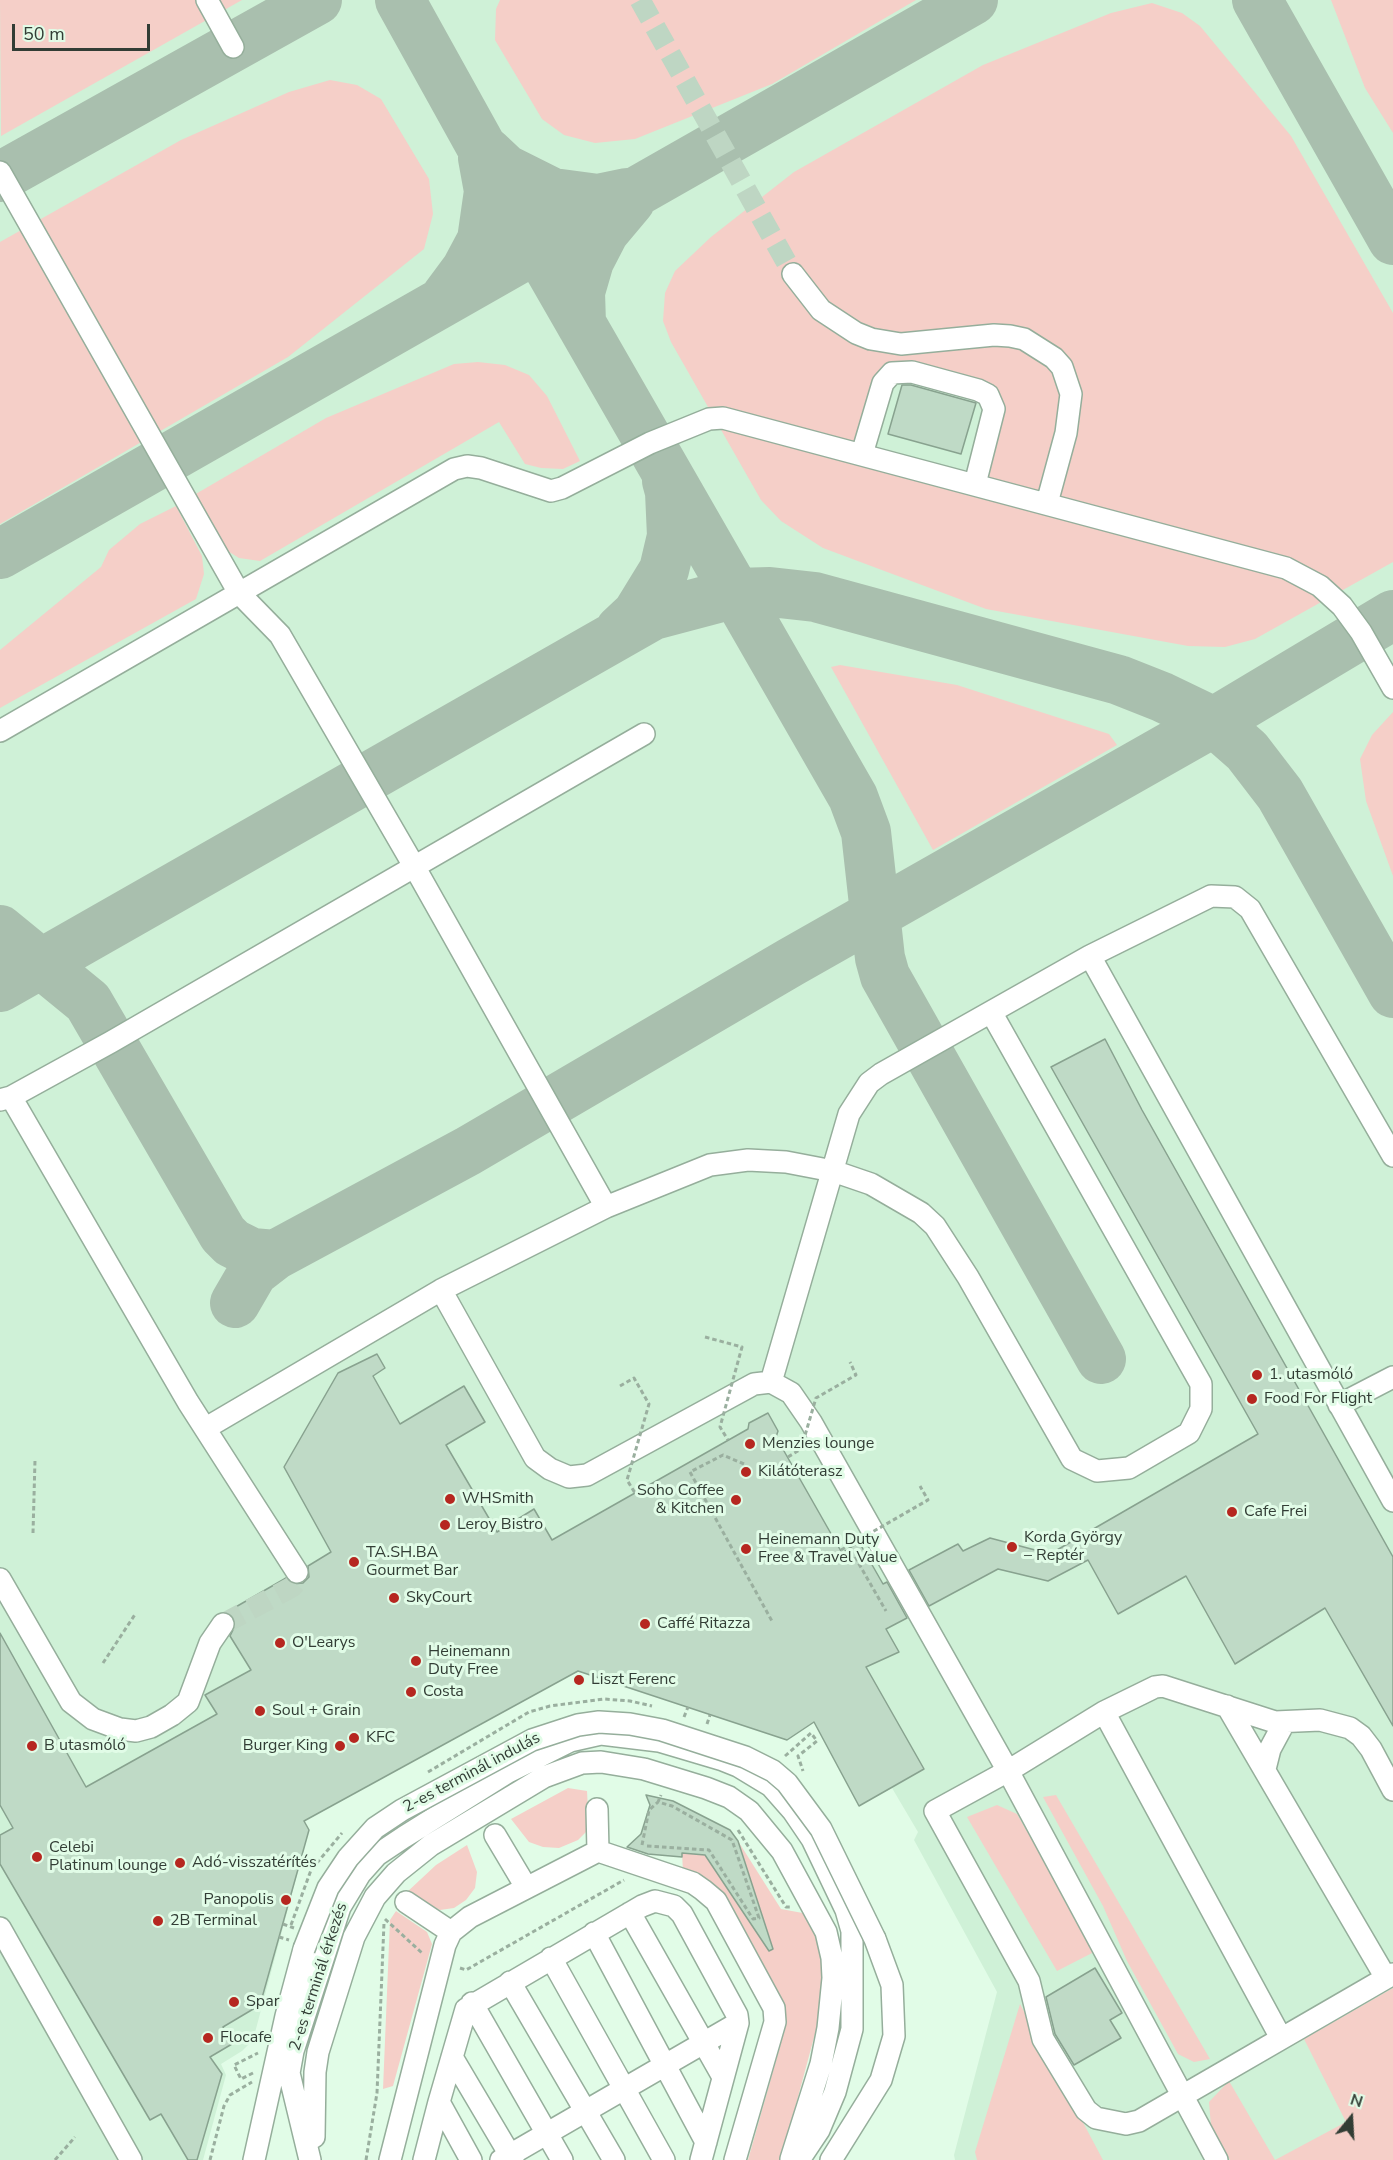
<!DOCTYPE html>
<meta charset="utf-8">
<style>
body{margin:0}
#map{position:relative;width:1393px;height:2160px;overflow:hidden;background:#e1fce7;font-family:"Nunito Sans",sans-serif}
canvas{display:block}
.north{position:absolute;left:1321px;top:2088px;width:60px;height:60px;-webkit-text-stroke:4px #e1fce7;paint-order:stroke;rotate:18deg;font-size:16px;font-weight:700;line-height:24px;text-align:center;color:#323d35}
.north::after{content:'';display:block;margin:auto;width:21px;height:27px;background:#323d35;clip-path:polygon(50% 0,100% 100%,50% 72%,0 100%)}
.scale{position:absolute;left:12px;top:24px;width:138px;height:27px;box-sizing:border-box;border:3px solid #323d35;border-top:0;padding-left:8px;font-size:18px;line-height:21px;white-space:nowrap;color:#323d35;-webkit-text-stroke:4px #e1fce7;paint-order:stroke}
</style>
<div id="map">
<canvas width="1393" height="2160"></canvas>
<div class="north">N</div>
<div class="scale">50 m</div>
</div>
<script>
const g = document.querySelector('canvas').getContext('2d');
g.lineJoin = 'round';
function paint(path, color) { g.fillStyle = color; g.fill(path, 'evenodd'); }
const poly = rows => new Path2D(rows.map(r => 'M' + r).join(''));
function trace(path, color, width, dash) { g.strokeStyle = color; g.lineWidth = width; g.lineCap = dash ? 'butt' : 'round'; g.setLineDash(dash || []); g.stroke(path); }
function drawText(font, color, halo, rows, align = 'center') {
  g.font = font + ' "Nunito Sans",sans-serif'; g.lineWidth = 6; g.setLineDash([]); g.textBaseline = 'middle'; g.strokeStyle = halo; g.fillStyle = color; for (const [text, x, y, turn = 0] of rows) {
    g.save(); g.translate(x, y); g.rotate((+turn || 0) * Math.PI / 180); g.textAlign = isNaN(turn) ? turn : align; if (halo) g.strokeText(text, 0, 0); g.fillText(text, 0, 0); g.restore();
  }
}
paint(poly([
 [0,0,1393,0,1393,2160,955,2160,954,2155,997,1992,914,1840,918,1832,892,1788,859,1806,814,1722,688,1707,578,1671,304,1821,309,1830,253,2040,242,2051,221,2064,226,2075,203,2160,0,2160]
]), '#cff1d7');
paint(poly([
 [0,0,242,0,1,136],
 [500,0,916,0,772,84,635,139,595,143,564,135,542,119,495,40,496,9],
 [1331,0,1393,0,1393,133,1365,88],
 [1152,3,1182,13,1200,26,1291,136,1393,313,1393,562,1255,639,1225,647,1188,646,986,609,823,548,781,521,761,500,671,342,663,321,665,293,675,271,711,237,794,172,983,65,1111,13],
 [882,372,1000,407,982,486,853,452],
 [330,80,357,85,381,99,429,179,433,214,424,249,288,357,0,524,0,242,181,140,289,92],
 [478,362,505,365,529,375,547,396,580,461,563,469,541,468,525,464,499,422,260,561,239,558,223,548,194,495,326,418,454,364],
 [176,506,202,556,204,574,196,599,0,708,0,650,101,567,109,550,140,524],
 [840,665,957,685,1109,734,1117,745,933,850,831,667],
 [1393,712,1393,876,1366,801,1360,759,1372,735],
 [568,1788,587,1791,589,1829,578,1840,559,1848,543,1847,529,1842,511,1819],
 [1056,1795,1210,2059,1194,2062,1178,2054,1127,1961,1103,1906,1043,1797],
 [997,1805,1017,1814,1096,1951,1057,1971,967,1817],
 [738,1841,781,1909,808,1914,824,1946,823,2004,781,2160,748,2160,786,2025,740,1934,683,1872,682,1853,705,1855],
 [467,1845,477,1872,475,1888,466,1900,454,1908,440,1910,406,1893,436,1865],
 [396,1911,427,1932,432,1944,393,2086,383,2089,390,1920],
 [1393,1988,1393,2160,1230,2160,1211,2126,1209,2102,1229,2081,1275,2160,1346,2122,1304,2039],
 [1020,2004,1103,2160,977,2160,975,2152]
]), '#f5cfc8');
trace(poly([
 [400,0,537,247,853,797,866,832,880,958,885,976,1101,1359],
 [1257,0,1393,240],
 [488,153,505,169,553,193,598,199,627,193],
 [0,177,317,0],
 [446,297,466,270,482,240,489,191,483,158],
 [581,324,580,292,589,261,604,232,630,201],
 [0,554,973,0],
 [620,630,637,614,664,570,672,536,670,492,667,481],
 [0,930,88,1002,223,1234,232,1243,252,1253,275,1255],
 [0,987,653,615,736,593,770,592,815,597,1119,680,1162,697,1214,722,1247,751,1280,794,1393,993],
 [235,1303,253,1272,275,1255,468,1151,791,962,1214,722,1393,615]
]), '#a9bfae', 50);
const building = poly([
 [902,385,911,385,976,403,961,454,888,434,902,385],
 [1105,1039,1142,1110,1393,1557,1393,1726,1325,1608,1235,1664,1186,1576,1118,1614,1088,1560,1048,1581,998,1569,929,1606,909,1570,958,1544,963,1551,990,1538,1050,1554,1258,1434,1051,1067,1105,1039],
 [377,1354,385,1368,373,1376,400,1424,464,1386,485,1422,446,1445,497,1532,534,1509,552,1540,748,1429,749,1423,768,1413,778,1431,776,1437,842,1553,859,1542,883,1584,887,1582,907,1618,886,1629,899,1652,866,1667,924,1769,859,1806,814,1722,787,1740,578,1671,304,1821,309,1830,260,2005,223,2027,232,2044,210,2057,222,2074,197,2160,188,2160,161,2114,150,2120,0,1864,0,1835,13,1828,0,1805,0,1633,86,1787,217,1714,205,1695,251,1670,230,1636,236,1624,234,1618,227,1612,286,1578,292,1584,303,1583,309,1577,308,1566,331,1552,284,1467,338,1373,377,1354],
 [646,1795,673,1801,730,1830,738,1841,773,1949,769,1951,705,1855,682,1853,682,1857,648,1854,627,1847,641,1834,650,1805,646,1795],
 [1095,1968,1122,2013,1110,2020,1121,2038,1074,2065,1055,2034,1046,1997,1095,1968]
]);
paint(building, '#bfdac6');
trace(building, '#88a28f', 1.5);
trace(poly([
 [640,0,793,274],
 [223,1624,292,1587,297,1581,297,1572]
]), '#bed6c3', 21, [21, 10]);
const minor = poly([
 [207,0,233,47],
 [0,172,239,593,280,635,414,866,606,1207],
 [793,274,821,310,856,333,871,339,901,344,994,335,1010,336,1024,339,1054,358,1062,367,1071,394,1066,433,1047,503],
 [862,454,883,383,892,373,912,372,978,390,988,395,994,409,975,484],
 [0,731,454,469,467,466,481,468,551,491,562,488,650,443,709,419,723,418,1286,568,1320,586,1342,606,1361,632,1393,688],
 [1090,956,1393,1501],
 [11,1097,188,1402,297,1572],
 [0,1100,11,1097,111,1042,644,734],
 [441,1290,535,1458,550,1469,569,1477,587,1475,754,1384,771,1382,791,1393,811,1422,1008,1771,1217,2160],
 [771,1382,849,1114,869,1083,881,1074,1090,956,1211,896,1235,897,1250,909,1393,1156],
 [1339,1405,1393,1377],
 [206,1428,441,1290,606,1207,710,1165,748,1160,786,1162,833,1171,871,1184,921,1213,935,1226,968,1277,1072,1459,1097,1471,1129,1468,1189,1433,1201,1409,1201,1384,991,1012],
 [0,1579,71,1702,93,1719,120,1729,136,1731,151,1727,172,1715,188,1702,210,1643,223,1624],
 [1227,1706,1386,1978],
 [1104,1712,1281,2038],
 [1265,1769,1270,1749,1284,1723],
 [1393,1790,1371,1749,1361,1736,1350,1728,1320,1720,1275,1722,1163,1686,1155,1687,1104,1712,1008,1771,935,1811,1029,1981,1043,2039,1086,2110,1096,2118,1126,2124,1139,2121,1393,1974],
 [597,1809,598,1851],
 [495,1835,526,1887],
 [406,1902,451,1932],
 [630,1913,723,2077],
 [0,1928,131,2160],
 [594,1933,706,2142],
 [551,1958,664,2160],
 [510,1982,614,2160],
 [472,2003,562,2160],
 [452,2057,513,2160],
 [314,2137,315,2072,318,2052,354,1937,375,1897,396,1873,431,1845,544,1777,582,1763,601,1762,644,1769,706,1788,729,1797,749,1811,782,1851,826,1932,832,1958,833,1978,828,2028,821,2064,791,2159],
 [254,2160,286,2016,304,1949],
 [310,2160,289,2073,293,2051,340,1907,360,1874,377,1855,404,1837,508,1772,570,1741,601,1734,659,1741,723,1760,738,1766,771,1786,793,1811,812,1839,846,1910,852,1931,852,2029,835,2092,819,2130,799,2160],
 [390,2160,445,1945,451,1932,470,1917,598,1851,693,1883,703,1890,716,1901,774,2008,775,2022,735,2160],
 [424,2160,439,2102],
 [471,2160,439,2102,466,2009,642,1906,655,1901,674,1906,682,1914,737,2015,738,2023,701,2160],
 [501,2160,738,2023],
 [831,2160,881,2080,894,2036,892,1985,875,1939]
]);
trace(minor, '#95ae9b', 24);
trace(poly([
 [744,1464,723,1455,690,1472,773,1623],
 [33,1533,35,1460],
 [855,1557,886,1611],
 [103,1663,136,1613],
 [684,1717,688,1707],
 [785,1756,811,1733,817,1741,798,1756,803,1771],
 [428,1772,529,1712,550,1706,604,1699,630,1701,652,1706],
 [738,1830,786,1907,791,1907],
 [642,1845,649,1810,658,1802],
 [647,1846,709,1850,753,1919,759,1918,732,1840,672,1806,658,1802,661,1795],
 [385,1919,422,1953],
 [291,1925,311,1870,342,1833],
 [279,1937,289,1940],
 [460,1968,466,1970,624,1880],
 [253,2073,241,2079,234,2065,258,2053],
 [55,2160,75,2137],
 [210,2160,224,2106,230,2095,252,2082],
 [366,2160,377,2093,384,1923]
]), '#9aaf9f', 3, [4.5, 3]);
trace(minor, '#fff', 21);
const minorBridge = poly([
 [304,1949,328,1888,348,1858,375,1828,402,1810,532,1740,578,1725,599,1722,630,1724,662,1730,745,1757,773,1771,787,1783,821,1829,875,1939]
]);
trace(minorBridge, '#95ae9b', 24, []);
trace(poly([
 [705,1337,742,1347,720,1427,728,1440],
 [620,1386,634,1378,649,1404,627,1480,635,1493],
 [788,1457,801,1449,816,1398,856,1375,850,1362],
 [841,1550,928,1500,920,1486],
 [707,1724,710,1715],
 [283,1924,294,1928]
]), '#9aaf9f', 3, [4.5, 3]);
trace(minorBridge, '#fff', 21);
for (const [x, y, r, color] of [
 [1257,1375,6,"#b62720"],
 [1252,1399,6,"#b62720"],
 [750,1444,6,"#b62720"],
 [746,1472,6,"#b62720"],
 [450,1499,6,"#b62720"],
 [736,1500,6,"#b62720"],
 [1232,1512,6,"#b62720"],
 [445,1525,6,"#b62720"],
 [1012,1547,6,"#b62720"],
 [746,1549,6,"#b62720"],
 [354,1562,6,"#b62720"],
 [394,1598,6,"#b62720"],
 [645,1624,6,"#b62720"],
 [280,1643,6,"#b62720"],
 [416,1661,6,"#b62720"],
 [579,1680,6,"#b62720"],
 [411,1692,6,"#b62720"],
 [260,1711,6,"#b62720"],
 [354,1738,6,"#b62720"],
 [32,1746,6,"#b62720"],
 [340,1746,6,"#b62720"],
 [37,1857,6,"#b62720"],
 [180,1863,6,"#b62720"],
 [286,1900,6,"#b62720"],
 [158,1921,6,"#b62720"],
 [234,2002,6,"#b62720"],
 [208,2038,6,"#b62720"]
]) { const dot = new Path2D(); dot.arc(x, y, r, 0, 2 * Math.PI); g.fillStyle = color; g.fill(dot); trace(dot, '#e1fce7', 2); }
drawText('16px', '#323d35', '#e1fce7', [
 ["1. utasmóló",1269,1375],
 ["Food For Flight",1264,1399],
 ["Menzies lounge",762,1444],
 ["Kilátóterasz",758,1472],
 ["Soho Coffee",724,1491,"right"],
 ["& Kitchen",724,1509,"right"],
 ["WHSmith",462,1499],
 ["Cafe Frei",1244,1512],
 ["Leroy Bistro",457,1525],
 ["Korda György",1024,1538],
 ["– Reptér",1024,1556],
 ["Heinemann Duty",758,1540],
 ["Free & Travel Value",758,1558],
 ["TA.SH.BA",366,1553],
 ["Gourmet Bar",366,1571],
 ["SkyCourt",406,1598],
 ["Caffé Ritazza",657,1624],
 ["O'Learys",292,1643],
 ["Heinemann",428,1652],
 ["Duty Free",428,1670],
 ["Liszt Ferenc",591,1680],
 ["Costa",423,1692],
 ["Soul + Grain",272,1711],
 ["KFC",366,1738],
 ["B utasmóló",44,1746],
 ["Burger King",328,1746,"right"],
 ["Celebi",49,1848],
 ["Platinum lounge",49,1866],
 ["Adó-visszatérítés",192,1863],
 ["Panopolis",274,1900,"right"],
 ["2B Terminal",170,1921],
 ["Spar",246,2002],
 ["Flocafe",220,2038]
], 'left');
drawText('16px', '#323d35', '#e1fce7', [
 ["2-es terminál indulás",472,1773,-28],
 ["2-es terminál érkezés",319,1977,-72]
]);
</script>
